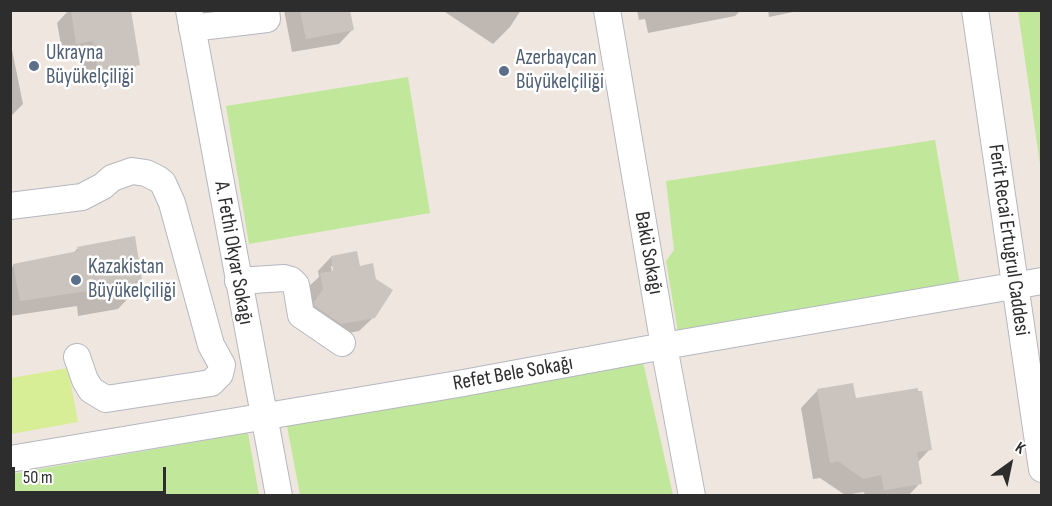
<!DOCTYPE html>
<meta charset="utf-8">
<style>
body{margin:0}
#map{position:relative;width:1052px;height:506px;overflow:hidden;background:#efe6df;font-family:"Sofia Sans Condensed",sans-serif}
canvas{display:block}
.frame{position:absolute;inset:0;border:12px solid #2d2d2d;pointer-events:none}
.north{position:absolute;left:980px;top:434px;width:60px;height:60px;-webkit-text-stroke:4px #fff;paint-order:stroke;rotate:33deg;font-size:16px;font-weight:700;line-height:24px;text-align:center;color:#2d2d2d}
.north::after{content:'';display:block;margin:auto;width:21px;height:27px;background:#2d2d2d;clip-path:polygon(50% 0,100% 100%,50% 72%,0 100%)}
.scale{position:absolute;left:12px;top:467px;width:154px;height:27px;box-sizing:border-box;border:3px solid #2d2d2d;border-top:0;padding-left:8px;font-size:18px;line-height:21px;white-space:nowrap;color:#2d2d2d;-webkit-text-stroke:4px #fff;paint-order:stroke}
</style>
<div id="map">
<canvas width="1052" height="506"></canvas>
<div class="frame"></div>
<div class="north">K</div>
<div class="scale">50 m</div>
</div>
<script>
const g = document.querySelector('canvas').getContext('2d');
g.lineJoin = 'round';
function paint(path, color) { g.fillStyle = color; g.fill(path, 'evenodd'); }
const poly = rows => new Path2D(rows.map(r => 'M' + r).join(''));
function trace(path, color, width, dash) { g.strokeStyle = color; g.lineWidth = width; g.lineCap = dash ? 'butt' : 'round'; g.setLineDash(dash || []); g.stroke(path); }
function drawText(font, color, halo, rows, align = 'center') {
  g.font = font + ' "Sofia Sans Condensed",sans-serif'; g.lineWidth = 5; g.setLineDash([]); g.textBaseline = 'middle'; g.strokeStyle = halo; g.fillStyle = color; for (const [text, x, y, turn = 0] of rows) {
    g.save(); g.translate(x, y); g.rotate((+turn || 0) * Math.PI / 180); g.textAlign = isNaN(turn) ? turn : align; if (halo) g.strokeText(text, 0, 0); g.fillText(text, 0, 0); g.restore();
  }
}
paint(poly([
 [1018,11,1041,11,1041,171],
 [408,77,430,213,249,244,226,106],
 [935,140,960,285,678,332,666,261,674,250,666,181],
 [643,362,673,495,300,495,287,426],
 [248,433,259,495,11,495,11,474]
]), '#c1e79a');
paint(poly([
 [68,368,78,422,11,434,11,378]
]), '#d7ee96');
paint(poly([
 [69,10,129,10,138,64,124,78,85,84,80,54,63,56,57,23],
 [284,10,349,10,352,30,339,44,292,52],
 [442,10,521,10,510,27,493,44],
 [637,10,741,10,735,16,648,33,645,19,639,20],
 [768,10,803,10,769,17],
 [10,40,23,104,10,117],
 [78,248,141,279,134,286,135,291,118,309,78,316,77,306,10,316,10,269,14,265,72,254],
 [331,257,359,267,374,317,359,331,327,337,302,320,307,288,319,277,318,271],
 [331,266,334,266,333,278],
 [818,390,855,400,917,393,930,449,917,463,920,483,908,496,865,496,864,492,845,495,820,478,813,479,801,408]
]), '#0003');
paint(poly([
 [71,10,131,10,140,65,98,72,93,41,76,44],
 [300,10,350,10,354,30,306,39],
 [135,236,142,280,135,281,137,292,95,299,94,290,20,301,13,264,78,251,77,247],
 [357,251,360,266,373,263,376,279,393,290,375,318,341,324,315,306,314,302,323,289,320,273,333,271,331,256],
 [853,383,856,398,918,388,918,391,922,391,932,450,917,452,922,484,884,490,881,475,863,479,838,461,830,463,817,389]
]), '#cbc4be');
const minor = poly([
 [189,10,279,496],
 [607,10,664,346,692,496],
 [975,10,1042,469],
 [192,28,267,19,266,10],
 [10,206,82,197,103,186,112,178,132,171,146,173,158,179,163,183,172,203,211,345,222,365,220,374,211,383,106,399,91,390,85,380,77,357],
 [238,281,284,278,291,280,296,285,301,315,342,343],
 [10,459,458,384,664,346,1042,281]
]);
trace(minor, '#b3b8c1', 28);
trace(minor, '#fff', 26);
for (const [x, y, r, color] of [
 [34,66,6,"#5c6f8a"],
 [504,71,6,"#5c6f8a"],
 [76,280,6,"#5c6f8a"]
]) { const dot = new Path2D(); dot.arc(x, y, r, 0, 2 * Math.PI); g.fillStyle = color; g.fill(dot); trace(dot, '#fff', 2); }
drawText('21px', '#4e5e75', '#fff', [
 ["Ukrayna",46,54],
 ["Büyükelçiliği",46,78],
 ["Azerbaycan",516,59],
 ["Büyükelçiliği",516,83],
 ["Kazakistan",88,268],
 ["Büyükelçiliği",88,292]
], 'left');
drawText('21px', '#2d2d2d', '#fff', [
 ["Ferit Recai Ertuğrul Caddesi",1008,240,82],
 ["A. Fethi Okyar Sokağı",233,253,80],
 ["Bakü Sokağı",648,253,80],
 ["Refet Bele Sokağı",513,374,-10]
]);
</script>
